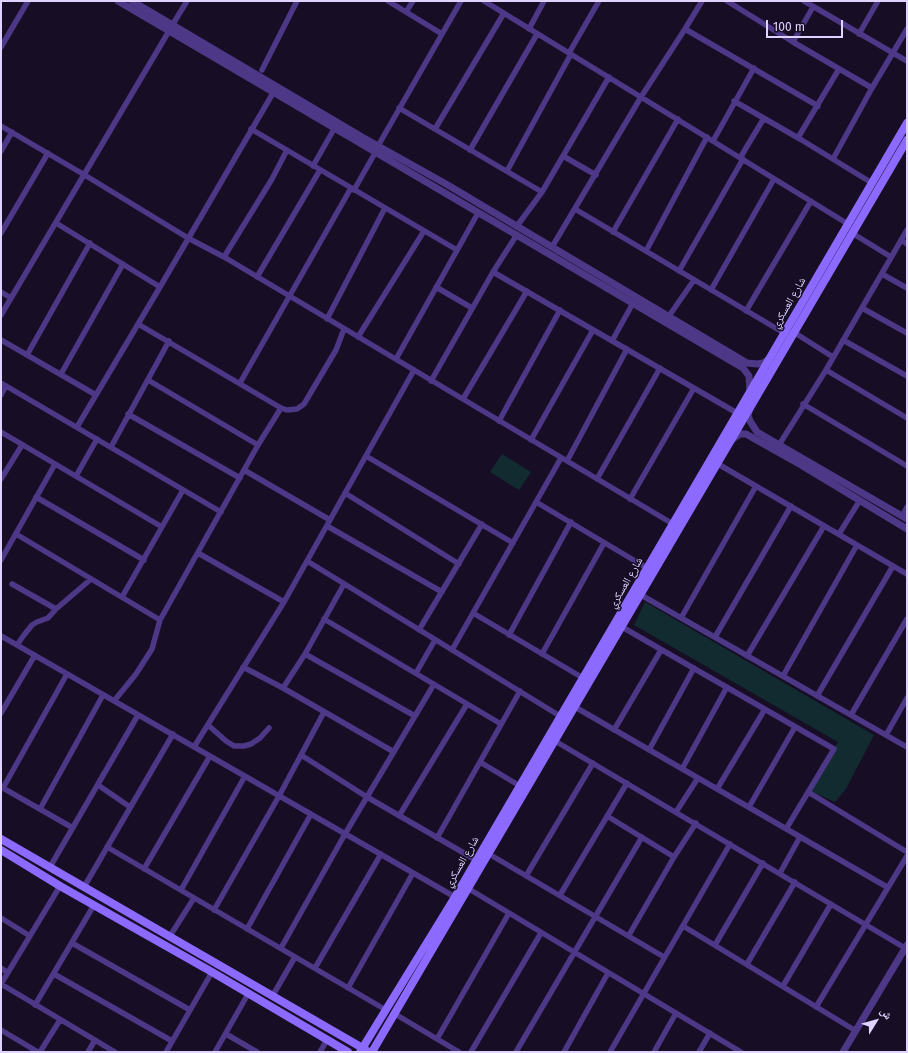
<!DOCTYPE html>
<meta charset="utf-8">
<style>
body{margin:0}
#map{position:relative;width:908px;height:1053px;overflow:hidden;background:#170e26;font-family:"Fira Sans","Noto Naskh Arabic",sans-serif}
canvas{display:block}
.frame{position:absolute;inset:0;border:2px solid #e1d3ff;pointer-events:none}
.north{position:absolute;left:856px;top:1001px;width:40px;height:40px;-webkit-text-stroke:3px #170e26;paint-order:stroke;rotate:53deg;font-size:11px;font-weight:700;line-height:16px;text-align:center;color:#e1d3ff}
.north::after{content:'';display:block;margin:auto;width:14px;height:18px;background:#e1d3ff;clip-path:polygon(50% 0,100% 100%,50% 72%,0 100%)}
.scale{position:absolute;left:766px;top:20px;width:77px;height:18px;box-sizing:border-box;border:2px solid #e1d3ff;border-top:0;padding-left:5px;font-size:12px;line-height:14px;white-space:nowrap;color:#e1d3ff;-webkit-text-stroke:3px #170e26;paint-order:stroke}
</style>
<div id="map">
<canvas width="908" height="1053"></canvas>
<div class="frame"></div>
<div class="north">ش</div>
<div class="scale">100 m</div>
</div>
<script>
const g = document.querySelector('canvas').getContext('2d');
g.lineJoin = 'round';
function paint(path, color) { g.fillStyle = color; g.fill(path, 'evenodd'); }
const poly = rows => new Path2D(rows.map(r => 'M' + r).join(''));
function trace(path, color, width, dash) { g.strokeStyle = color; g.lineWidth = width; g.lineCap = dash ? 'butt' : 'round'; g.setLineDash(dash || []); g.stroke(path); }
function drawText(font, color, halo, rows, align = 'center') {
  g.font = font + ' "Fira Sans","Noto Naskh Arabic",sans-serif'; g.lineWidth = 3; g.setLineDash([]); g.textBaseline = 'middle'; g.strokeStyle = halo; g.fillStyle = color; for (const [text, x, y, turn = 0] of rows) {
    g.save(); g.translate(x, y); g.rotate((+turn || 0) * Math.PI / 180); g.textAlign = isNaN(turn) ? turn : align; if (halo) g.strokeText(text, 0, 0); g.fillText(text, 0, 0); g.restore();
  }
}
paint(poly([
 [502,454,531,472,519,490,490,472],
 [645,602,874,735,846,789,835,802,810,791,838,742,634,625]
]), '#112b30');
trace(poly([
 [388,1,442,34],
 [484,1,848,224],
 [727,1,793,42,872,88],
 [804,1,907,61],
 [406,12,413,1],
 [173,24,187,1],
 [529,29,544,1],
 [685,29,818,106],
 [859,34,878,1],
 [793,42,813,7],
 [1,47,28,1],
 [569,53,599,1],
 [839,69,799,136,800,139,872,183],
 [262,70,297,1],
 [734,101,800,139],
 [399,108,542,192],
 [1,126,83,174,188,238,224,257,673,524],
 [251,129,457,250],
 [435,129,504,13],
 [713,141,754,68],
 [378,146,461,1],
 [470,150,537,34],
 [1,151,12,132],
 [563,156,596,175],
 [740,158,764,118],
 [833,159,872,88,907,29],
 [313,166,334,129],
 [507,171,571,54],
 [354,190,375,153],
 [575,209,784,333],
 [56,223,160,287],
 [517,226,542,192,609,77],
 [613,232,678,119],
 [1,233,48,153],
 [852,233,891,257],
 [901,240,907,244],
 [552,247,641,97,685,29,702,1],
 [646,251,707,137],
 [224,257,272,179,287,150],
 [679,271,743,159],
 [493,272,737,413],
 [882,274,907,288],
 [257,277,320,170],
 [436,287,472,308],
 [711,290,774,179],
 [1,292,11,298],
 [862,308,907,333],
 [746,311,811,201],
 [1,315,169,31],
 [669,316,694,280],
 [327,319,385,208],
 [138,324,281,408,287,410,297,409,304,404,336,350,344,329],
 [795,333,833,357],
 [358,337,424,231],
 [1,340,96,395],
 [843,340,907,376],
 [612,341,633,303],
 [27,355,90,243],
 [396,359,478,213],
 [826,370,907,418],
 [61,374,123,264],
 [148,380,258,445],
 [431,381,493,272,516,236],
 [1,383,221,512],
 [240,383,351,188],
 [1,395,6,386],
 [463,399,527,291],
 [803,404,907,466],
 [128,414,240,478],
 [499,421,560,310],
 [77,427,160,287,273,93],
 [1,432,162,527],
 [531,440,593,330],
 [779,445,826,370,907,230],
 [111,447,169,341],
 [366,456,513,543],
 [567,461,627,349],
 [718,464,907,574],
 [244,470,330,520],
 [76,476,97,439],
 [1,479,22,445],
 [597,479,660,368],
 [345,493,459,564],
 [36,497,144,560],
 [630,499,694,388],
 [536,502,647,568],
 [902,516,907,507],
 [327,526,442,592],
 [16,534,160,620],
 [839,534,860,500],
 [198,553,284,602],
 [1,560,55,464],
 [307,561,560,716],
 [12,584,56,609],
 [641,595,907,747],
 [122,597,183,490],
 [473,613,583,678],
 [681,618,756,486],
 [324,619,501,724],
 [622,627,834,749,786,829],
 [419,630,482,524],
 [509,635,571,522],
 [1,636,455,897],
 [715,637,791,506],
 [17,645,24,635,32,625,37,622,48,618,56,609,91,579],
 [452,650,561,458],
 [305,654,415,716],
 [542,654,604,543],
 [747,656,824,526],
 [243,667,283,688,394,752],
 [416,673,435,640],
 [783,676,857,545],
 [283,688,305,654,344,584],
 [817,696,893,566],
 [114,701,136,674,152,649,160,620,258,445,281,408],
 [575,707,887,887],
 [1,713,35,655],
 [851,715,907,619],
 [208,725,226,741,234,746,244,746,251,744,260,738,269,728],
 [614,730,661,650],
 [886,735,907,698],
 [555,741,905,948],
 [194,747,284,602,414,370],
 [649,750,694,668],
 [301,755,367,797,476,860],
 [480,762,520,786],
 [682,769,727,687],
 [98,785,130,807],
 [1,787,73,828],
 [3,788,67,674],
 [717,789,765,709],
 [808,792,907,852],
 [749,807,795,727],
 [40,809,103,695],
 [676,812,698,778],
 [399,816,467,704],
 [607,816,674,857],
 [437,838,520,691],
 [107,847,386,1010],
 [489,854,664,957],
 [50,867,138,715],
 [144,869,210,756],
 [780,873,800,837],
 [526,876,593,763],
 [60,886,1,984,115,1052],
 [84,887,173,734],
 [469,889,741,1052],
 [181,890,245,776],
 [560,895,627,783],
 [214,910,279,796,324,712],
 [1,918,30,936],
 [683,926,856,1031],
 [247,929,311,814],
 [629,935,674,857,696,823],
 [170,936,194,898],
 [72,943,190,1010],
 [715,945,763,863],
 [281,948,345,834,434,684],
 [747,964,795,882],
 [1,968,8,973],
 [315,968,381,854],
 [54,974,172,1041],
 [783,986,831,904],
 [348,988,413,873],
 [273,995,295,957],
 [35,1005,94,905],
 [816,1007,907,856],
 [395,1014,459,1052],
 [1,1030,38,1052],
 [226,1034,257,1052],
 [437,1039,509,913],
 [40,1052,60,1020],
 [88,1052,95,1040],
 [166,1052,212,972],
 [215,1052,248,994],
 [320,1052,327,1040],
 [471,1052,541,933],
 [516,1052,642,837],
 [564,1052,608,973],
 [610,1052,730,844],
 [654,1052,676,1013],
 [699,1052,710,1033]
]), '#4c3886', 5.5);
trace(poly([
 [118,1,743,368,749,376,750,392],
 [132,1,362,137,446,184,747,363,757,364,763,363,768,360],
 [750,408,748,415,750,421,757,432,907,519],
 [733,439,740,434,746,434,753,438,801,465,907,529],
 [843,1052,907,945]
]), '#4c3886', 7);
trace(poly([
 [1,839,366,1050],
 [1,850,60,886,212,972,348,1052],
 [360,1052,455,897,907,123],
 [372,1052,907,140]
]), '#8d6aff', 8);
drawText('11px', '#e1d3ff', '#170e26', [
 ["شارع العسكري",789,303,-60],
 ["شارع العسكري",626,583,-60],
 ["شارع العسكري",462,862,-60]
]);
</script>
